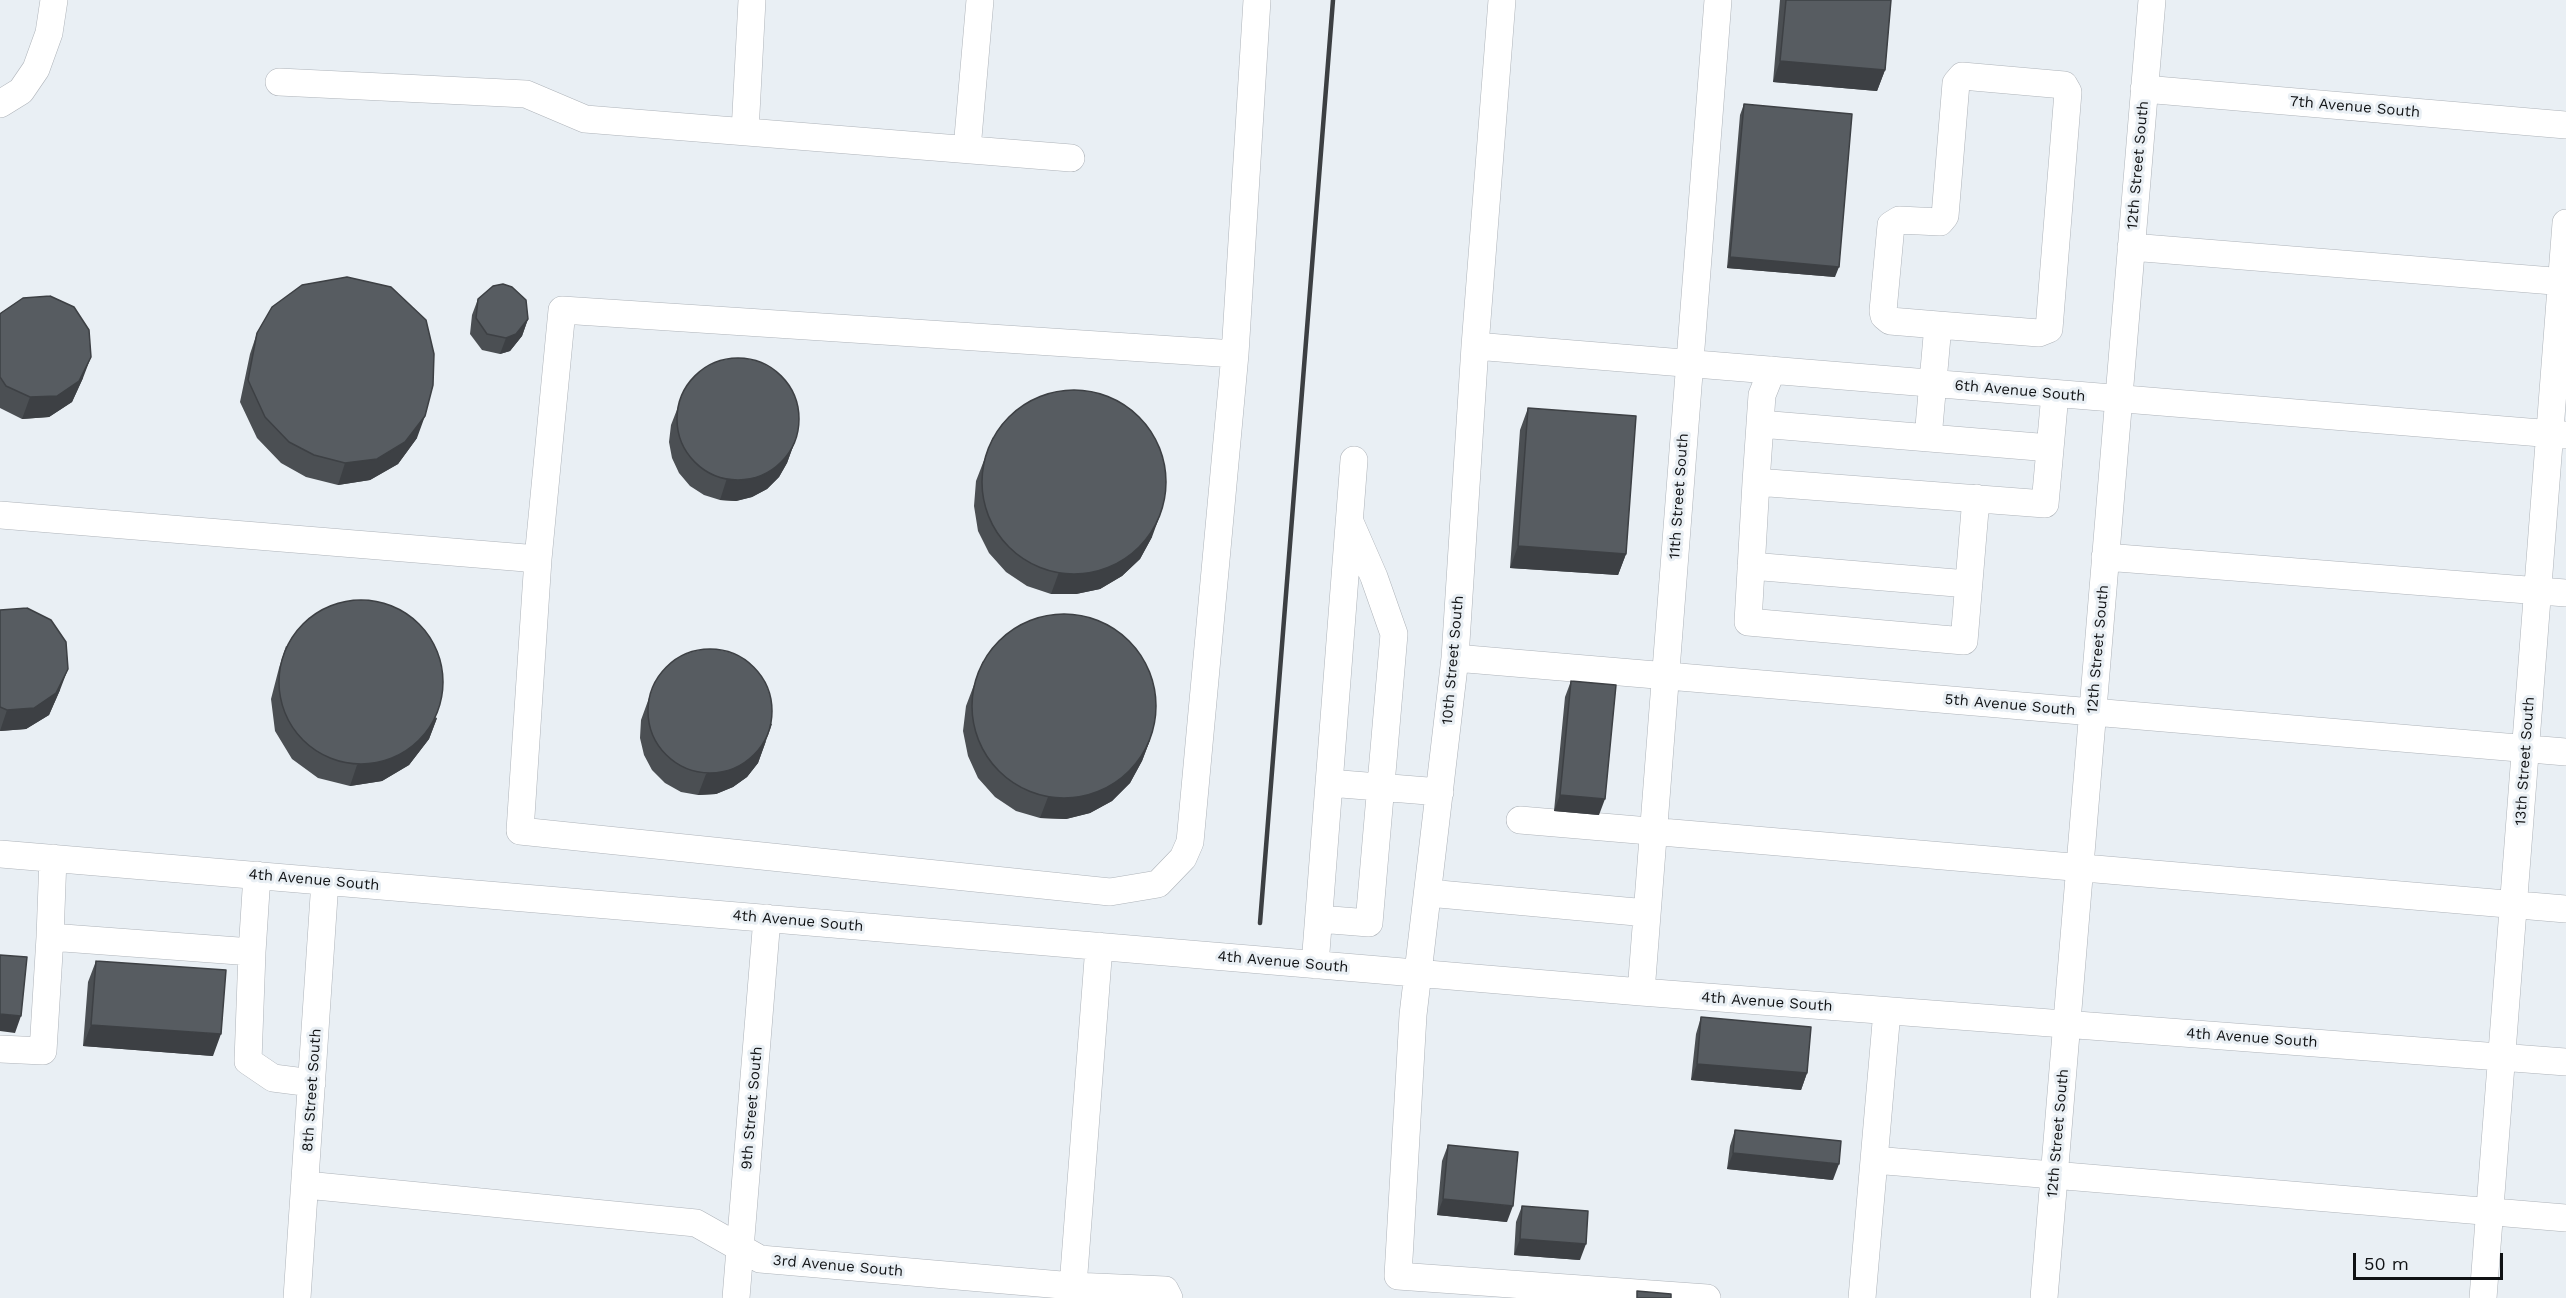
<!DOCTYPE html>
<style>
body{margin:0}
#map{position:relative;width:2566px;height:1298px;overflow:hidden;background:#e9eff4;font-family:"Work Sans",sans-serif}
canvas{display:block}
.scale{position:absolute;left:2353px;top:1253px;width:150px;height:27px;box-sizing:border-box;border:3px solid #101214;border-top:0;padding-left:8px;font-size:18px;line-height:21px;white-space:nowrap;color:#101214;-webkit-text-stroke:4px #e9eff4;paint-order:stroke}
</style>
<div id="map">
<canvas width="2566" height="1298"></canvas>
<div class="scale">50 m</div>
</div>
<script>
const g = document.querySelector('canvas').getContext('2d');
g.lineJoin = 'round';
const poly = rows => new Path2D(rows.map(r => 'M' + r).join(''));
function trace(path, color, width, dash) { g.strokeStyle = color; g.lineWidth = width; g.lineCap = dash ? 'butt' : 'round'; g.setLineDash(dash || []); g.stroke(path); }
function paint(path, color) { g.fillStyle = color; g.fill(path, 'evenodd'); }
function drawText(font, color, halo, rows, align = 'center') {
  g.font = font + ' "Work Sans",sans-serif'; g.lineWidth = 6; g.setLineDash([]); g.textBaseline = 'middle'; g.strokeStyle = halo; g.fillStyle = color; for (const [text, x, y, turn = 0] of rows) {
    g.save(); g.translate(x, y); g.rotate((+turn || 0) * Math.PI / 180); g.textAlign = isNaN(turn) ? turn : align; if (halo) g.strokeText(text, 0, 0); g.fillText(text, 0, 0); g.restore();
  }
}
const minor = poly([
 [1502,0,1475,346,1455,658,1413,1015,1398,1276,1707,1298],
 [279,82,526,94,585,119,1071,158],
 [2144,89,2566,125],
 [0,104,21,91,36,69,49,33,54,0],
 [745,132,752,0],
 [967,149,980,0],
 [2131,247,2566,282],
 [1475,346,2566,435],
 [1235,354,562,310,538,559,520,831,1110,892,1158,884,1183,858,1190,842,1235,354,1257,0],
 [1772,370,1762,395,1756,482,2045,504,2055,394],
 [1760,424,2050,448],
 [1928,438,1938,325,2039,333,2049,329,2068,92,2064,85,1962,76,1956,83,1945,216,1940,222,1899,220,1891,225,1883,311,1884,316,1890,321,1938,325],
 [1756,482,1748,622,1964,641,1976,498],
 [0,515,538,559],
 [2105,557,2566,593],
 [1751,566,1968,584],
 [1455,658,2566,752],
 [1329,783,1440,792],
 [1520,820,2566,909],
 [0,854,1641,992,2566,1062],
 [53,858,50,937,252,952,257,875],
 [1428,893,1647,913],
 [1319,919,1369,923,1394,634,1374,577,1350,522],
 [252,952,248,1061,273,1078,312,1083],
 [1315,965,1354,460],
 [1641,992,1718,0],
 [0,1049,43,1051,50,937],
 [1874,1160,2566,1218],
 [306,1185,696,1223,760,1259,1073,1286,1165,1290,1169,1298],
 [1073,1286,1099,946],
 [297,1298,325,881],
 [736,1298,767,918],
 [1862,1298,1887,1011],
 [2044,1298,2152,0],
 [2483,1298,2566,223]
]);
trace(minor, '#aeb3b9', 28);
trace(minor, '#fff', 27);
trace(poly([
 [1260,923,1333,0]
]), '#3c3f42', 4.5);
paint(poly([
 [1780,0,1891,0,1885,70,1877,91,1773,82],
 [1744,104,1835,277,1727,268,1740,115],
 [478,299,528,319,522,336,510,351,500,354,482,350,470,334,472,315],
 [0,314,83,378,72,402,49,417,22,419,0,408],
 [257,333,417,438,398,464,370,480,338,485,306,477,281,463,257,438,240,402,250,354],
 [685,389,795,441,787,463,779,477,767,489,752,497,736,501,720,500,704,495,690,486,679,473,672,458,669,442,671,425],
 [1528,408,1626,554,1618,575,1510,568,1520,430],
 [993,437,1152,537,1140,559,1122,576,1100,589,1076,594,1051,594,1027,586,1006,572,989,553,978,531,974,506,976,481],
 [0,610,60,690,49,715,26,729,0,731],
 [286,646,437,718,429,739,409,765,382,781,350,786,318,778,292,759,275,731,271,699,279,668],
 [983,661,1150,740,1142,761,1130,783,1112,801,1090,813,1066,819,1040,818,1016,811,995,797,978,778,968,756,963,731,966,706],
 [1571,681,1599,815,1554,811,1565,697],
 [649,698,772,724,758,763,747,777,733,787,716,794,698,795,681,792,665,783,652,770,644,755,640,738,641,720],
 [96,961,213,1056,83,1046,88,982],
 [1701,1017,1807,1073,1801,1090,1691,1080,1696,1034],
 [1735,1130,1833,1180,1727,1169,1730,1146],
 [1448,1145,1507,1222,1437,1215,1442,1161],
 [1522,1206,1580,1260,1514,1255,1516,1222]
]), '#4b4f53');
paint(poly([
 [1780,61,1885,70,1877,91,1773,82],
 [1730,257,1839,267,1835,277,1727,268],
 [528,319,522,336,510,351,500,354,506,338],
 [91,357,83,378,72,402,49,417,22,419,30,397],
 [425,416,417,438,398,464,370,480,338,485,345,463],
 [795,441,787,463,779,477,767,489,752,497,736,501,720,500,727,478],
 [1160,515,1152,537,1140,559,1122,576,1100,589,1076,594,1051,594,1059,572],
 [1518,546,1626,554,1618,575,1510,568],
 [68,669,60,690,49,715,26,729,0,731,7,710],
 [437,718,429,739,409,765,382,781,350,786,357,765],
 [1150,740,1142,761,1130,783,1112,801,1090,813,1066,819,1040,818,1048,797],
 [766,741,758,763,747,777,733,787,716,794,698,795,706,774],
 [1560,795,1605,799,1599,815,1554,811],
 [0,1014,21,1016,15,1033,0,1031],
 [91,1025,221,1034,213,1056,83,1046],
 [1697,1064,1807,1073,1801,1090,1691,1080],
 [1733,1153,1839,1164,1833,1180,1727,1169],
 [1443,1199,1513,1206,1507,1222,1437,1215],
 [1520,1239,1586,1244,1580,1260,1514,1255]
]), '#3d4044');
const building = poly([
 [1786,0,1891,0,1885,70,1780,61,1786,0],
 [1744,104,1852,114,1839,267,1730,257,1744,104],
 [347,277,391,287,426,320,434,354,433,385,425,416,405,442,377,459,345,463,314,455,289,442,265,417,248,380,257,333,272,307,302,285,347,277],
 [503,284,512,287,526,300,528,319,516,334,506,338,487,334,476,318,478,299,493,286,503,284],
 [50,296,74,307,89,330,91,357,79,381,57,396,30,397,6,386,0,377,0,314,1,313,23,298,50,296],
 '677 419a61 61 0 1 1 122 0a61 61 0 1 1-122 0Z',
 '982 482a92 92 0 1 1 184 0a92 92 0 1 1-184 0Z',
 [1528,408,1636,416,1626,554,1518,546,1528,408],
 '279 682a82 82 0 1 1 164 0a82 82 0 1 1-164 0Z',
 [27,608,51,620,66,642,68,669,56,693,34,708,7,710,0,707,0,610,27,608],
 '972 706a92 92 0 1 1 184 0a92 92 0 1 1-184 0Z',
 '648 711a62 62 0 1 1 124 0a62 62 0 1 1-124 0Z',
 [1571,681,1616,685,1605,799,1560,795,1571,681],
 [0,955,27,957,21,1016,0,1014,0,955],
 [96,961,226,970,221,1034,91,1025,96,961],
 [1701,1017,1811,1027,1807,1073,1697,1064,1701,1017],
 [1735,1130,1841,1141,1839,1164,1733,1153,1735,1130],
 [1448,1145,1518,1152,1513,1206,1443,1199,1448,1145],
 [1522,1206,1588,1211,1586,1244,1520,1239,1522,1206],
 [1637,1291,1671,1294,1671,1298,1637,1298,1637,1291]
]);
paint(building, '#575c61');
trace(building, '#3d4044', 1.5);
drawText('15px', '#101214', '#e9eff4', [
 ["7th Avenue South",2355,107,5],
 ["12th Street South",2138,165,-85],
 ["6th Avenue South",2020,391,5],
 ["11th Street South",1679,496,-86],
 ["12th Street South",2098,649,-85],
 ["10th Street South",1453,660,-85],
 ["5th Avenue South",2010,705,5],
 ["13th Street South",2525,761,-86],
 ["4th Avenue South",314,880,5],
 ["4th Avenue South",798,921,5],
 ["4th Avenue South",1283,962,5],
 ["4th Avenue South",1767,1002,4],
 ["4th Avenue South",2252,1038,4],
 ["8th Street South",312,1090,-86],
 ["9th Street South",752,1108,-85],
 ["12th Street South",2058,1133,-85],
 ["3rd Avenue South",838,1266,5]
]);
</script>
